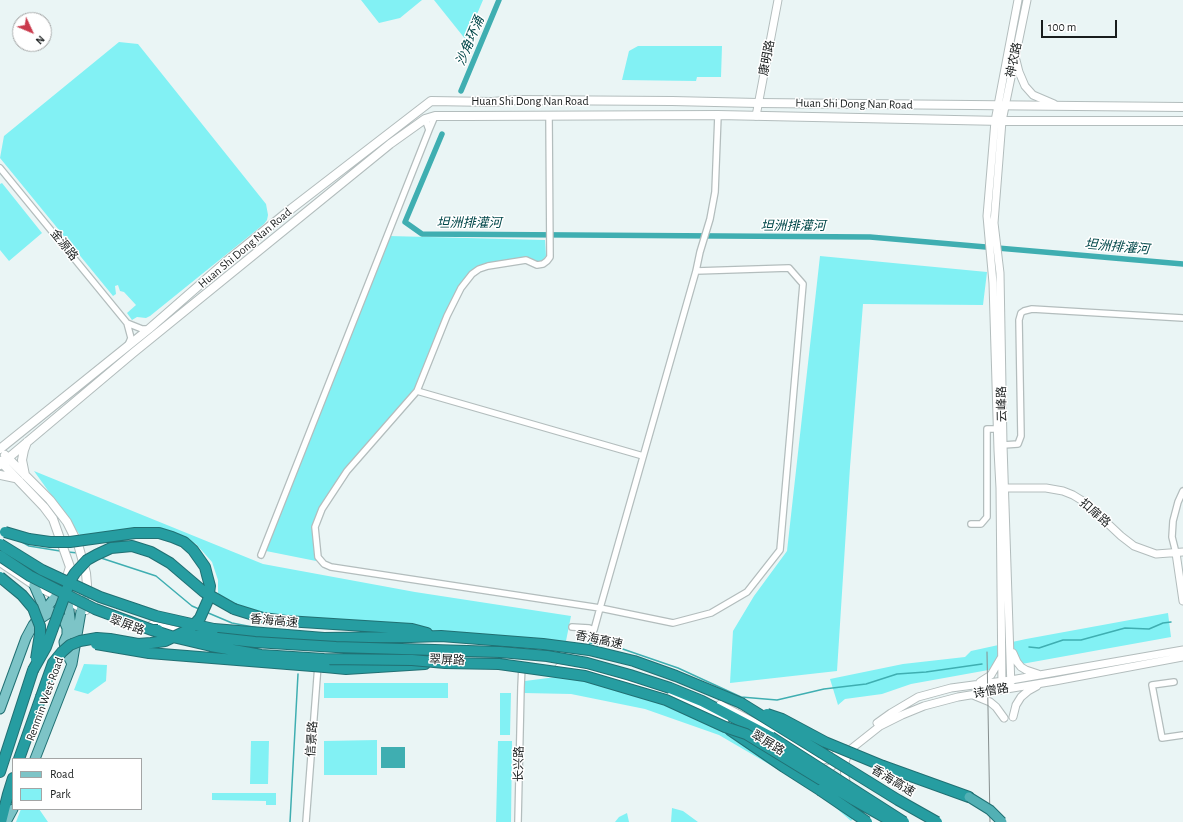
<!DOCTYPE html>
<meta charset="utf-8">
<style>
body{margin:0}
#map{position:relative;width:1183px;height:822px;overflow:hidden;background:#eaf5f5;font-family:"Alegreya Sans",sans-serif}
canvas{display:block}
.legend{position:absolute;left:12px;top:758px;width:130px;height:52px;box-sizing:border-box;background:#fff;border:1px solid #a3a5a5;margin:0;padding:5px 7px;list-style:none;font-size:12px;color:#191d1d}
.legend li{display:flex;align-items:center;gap:8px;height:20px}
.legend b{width:20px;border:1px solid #a3a5a5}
.north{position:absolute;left:12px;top:12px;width:40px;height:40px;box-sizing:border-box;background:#fff;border:1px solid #a3a5a5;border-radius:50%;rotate:134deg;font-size:11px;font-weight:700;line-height:16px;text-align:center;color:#191d1d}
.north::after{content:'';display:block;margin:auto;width:14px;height:18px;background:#ca3a4c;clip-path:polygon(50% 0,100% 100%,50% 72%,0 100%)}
.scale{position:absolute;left:1041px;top:20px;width:76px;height:18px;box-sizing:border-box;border:2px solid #191d1d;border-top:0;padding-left:5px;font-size:12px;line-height:14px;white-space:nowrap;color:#191d1d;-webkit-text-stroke:3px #fff;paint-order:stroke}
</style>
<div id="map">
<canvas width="1183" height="822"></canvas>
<ul class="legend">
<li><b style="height:5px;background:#7dc4c7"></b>Road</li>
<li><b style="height:11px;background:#82f1f4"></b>Park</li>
</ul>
<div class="north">N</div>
<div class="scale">100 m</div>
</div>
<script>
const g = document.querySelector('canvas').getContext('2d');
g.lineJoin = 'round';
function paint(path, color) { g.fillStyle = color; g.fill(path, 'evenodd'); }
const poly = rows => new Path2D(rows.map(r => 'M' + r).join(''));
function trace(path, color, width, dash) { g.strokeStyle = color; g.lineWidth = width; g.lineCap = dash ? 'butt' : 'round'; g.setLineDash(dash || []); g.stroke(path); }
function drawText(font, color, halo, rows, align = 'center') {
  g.font = font + ' "Alegreya Sans","Noto Sans SC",sans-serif'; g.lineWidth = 3; g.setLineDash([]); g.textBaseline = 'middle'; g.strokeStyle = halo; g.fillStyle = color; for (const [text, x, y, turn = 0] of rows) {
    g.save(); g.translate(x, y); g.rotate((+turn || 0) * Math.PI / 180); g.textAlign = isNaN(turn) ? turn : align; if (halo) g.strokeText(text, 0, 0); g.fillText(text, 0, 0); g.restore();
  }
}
paint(poly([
 [361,0,422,0,400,18,379,23],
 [434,0,483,0,466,40],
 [119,42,138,44,266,204,268,215,267,220,264,224,150,316,146,318,137,317,132,320,127,313,136,305,124,292,120,291,118,285,115,286,116,294,113,296,0,158,4,136],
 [638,46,722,46,721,77,697,77,696,81,622,80,629,51],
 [2,183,42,233,9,261,0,250,0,184],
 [389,236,545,240,546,256,542,261,538,262,526,258,488,265,459,286,414,390,345,469,313,527,321,562,266,551],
 [820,256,987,272,983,305,863,304,850,467,837,671,730,683,733,631,754,596,787,551],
 [34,471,263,564,415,592,571,616,566,641,564,643,338,625,240,610,218,597,218,580,212,562,196,544,167,532,82,538],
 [1168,613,1171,637,911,684,882,694,845,699,838,705,830,679,903,664,965,657,971,651,1026,639],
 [84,664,107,665,106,681,88,694,74,690],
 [579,674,732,728,855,816,851,821,820,794,719,735,645,709,571,694,524,693,525,681],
 [324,683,448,683,448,698,324,698],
 [500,693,511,693,510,735,500,735],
 [377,740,377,775,324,775,324,741],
 [251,741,269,741,268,784,250,784],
 [498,741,512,741,511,822,496,822],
 [212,793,276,793,276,805,266,805,266,801,212,800],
 [672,808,683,811,698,822,671,822],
 [21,809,39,809,48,822,16,822],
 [627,813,629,822,615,822,619,817]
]), '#82f1f4');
paint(poly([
 [381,747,405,747,405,768,381,768]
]), '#3faeb1');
trace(poly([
 [22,542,29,546,60,551],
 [68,552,78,553],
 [101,558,156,576,192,606,199,609],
 [206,612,232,623,258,628],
 [589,643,614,646,678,668,741,697,777,700,824,689,866,684,897,674,926,672,982,664],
 [1029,647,1039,648,1063,640,1081,640,1125,628,1149,629,1163,623,1171,622],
 [290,822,298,674]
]), '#3faeb1', 1.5);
trace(poly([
 [461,91,499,0],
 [442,134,405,222,422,234,870,237,1183,264]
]), '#3faeb1', 5.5);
const minor = poly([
 [549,116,550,257,547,261,543,264,537,265,526,260,488,266,479,269,472,274,461,288,447,316,417,391,347,471,322,509,315,527,318,557,324,564,331,567,600,608,673,623,711,613,747,592,780,550,803,284,789,268,696,271],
 [425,119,429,130,435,116],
 [0,168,127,323,131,338,128,345],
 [127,323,142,329,149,329],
 [417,391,643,456],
 [1003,445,1018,444,1021,436,1019,320,1021,313,1024,311,1032,309,1183,318],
 [971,524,981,524,987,517,987,429,997,429],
 [1176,553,1172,537,1173,521,1178,502,1183,491],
 [261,555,429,130],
 [572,627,589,628,594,630,600,608,696,271,700,252,710,219,715,192,718,115],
 [1174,682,1152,685,1162,738,1183,735],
 [306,822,318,665],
 [518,822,521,687,522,666]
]);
const tertiary = poly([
 [1016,60,1019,72,1025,86,1033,95,1054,104],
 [756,116,778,0],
 [1000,488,1046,488,1063,491,1073,495,1086,503,1121,536,1134,546,1156,554,1183,552],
 [1176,553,1183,601],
 [1013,653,1017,662,1021,667,1026,670,1038,674],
 [980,682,991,675,1001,658],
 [1011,688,1003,445,1000,273,994,223,1002,121,1027,0],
 [1002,689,1000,488,998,450,993,283,987,216,995,121,1018,0],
 [973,695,990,702,996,707,1004,718],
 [1013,717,1016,705,1021,697,1028,691,1037,686],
 [877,723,891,713,918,697,951,688,1011,680,1183,650],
 [817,762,830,758,846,749],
 [821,772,830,768,848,752],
 [847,786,845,777,844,766,846,759,851,749,880,726,902,715,924,706,958,697,1055,681,1183,657]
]);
const secondary = poly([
 [0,449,149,329,227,261,291,209,431,101,492,102,516,100,672,101,758,103,1183,107],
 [5,455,50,500,67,522,78,544,86,573,87,585,83,600],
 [0,461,44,507,53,519,70,567,67,577,64,584],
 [0,465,133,353,390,144,425,119,435,116,466,116,718,115,1002,121,1183,121],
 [0,475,15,478],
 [25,475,22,460,24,450,27,442],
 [0,562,34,585,86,610],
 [152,625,185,633],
 [559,668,580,670,619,677,669,693,725,718],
 [720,705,778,735,815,760],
 [839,795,859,812]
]);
const primary = poly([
 [34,585,40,599,44,610],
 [63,590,68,602,72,634],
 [40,619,49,613,53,612,60,616,64,621,67,628,67,635,64,642,65,648,68,656,72,664],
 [0,709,26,638,33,625,56,596],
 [35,759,72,664,83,600],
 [6,822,13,809]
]);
const motorway = poly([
 [234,609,263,618,286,621,412,629,427,633],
 [214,629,324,638,411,637,441,636,543,644,589,650,634,661,676,676,741,703],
 [325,667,346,669,425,664],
 [670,688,702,701,771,737],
 [730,730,784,767,820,790],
 [19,759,41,697],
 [883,766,969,797],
 [0,772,33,670],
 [1,822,8,794,13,778]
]);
trace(minor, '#b3bdbd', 8);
trace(tertiary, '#b3bdbd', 9);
trace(secondary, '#b3bdbd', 10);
trace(primary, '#217073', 11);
trace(motorway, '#217073', 12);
trace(minor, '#fff', 5.5);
trace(tertiary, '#fff', 7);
trace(secondary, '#fff', 8);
trace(primary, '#7dc4c7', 9);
trace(motorway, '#269da1', 10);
trace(poly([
 [987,652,990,822]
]), '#868e8e', 1);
const trunkBridge = poly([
 [969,797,990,810,1002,822]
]);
const motorwayBridge = poly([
 [5,532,29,539,50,542,70,542,135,533,159,533,172,537,184,542,193,550,205,567,207,575,210,586,208,600,200,618,190,629,165,641,151,643,138,644,110,639,97,638,80,641,70,645,62,652,53,663,41,697],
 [0,544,42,570,100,597,156,616,214,629],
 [0,556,30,576,77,600,95,609,152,630,158,630],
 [0,577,22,595,33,608,36,616,40,626,40,634,36,659],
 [152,630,177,638,211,646,261,655,324,659,412,660,445,663,499,664,585,676,666,700,725,727,746,734,854,800,893,822],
 [190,635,255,642,336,647,500,652,547,656,587,663,630,675,670,688],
 [96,644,149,653,325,667],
 [33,670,46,647,70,581,75,573,87,560,96,555,111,548,132,546,151,552,170,563,204,592,234,609],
 [741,703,898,800,937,822],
 [767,714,782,719,825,742,883,766],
 [771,737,904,822],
 [820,790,867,822]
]);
trace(trunkBridge, '#217073', 11, []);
trace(motorwayBridge, '#217073', 12, []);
trace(trunkBridge, '#52b0b4', 9);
trace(motorwayBridge, '#269da1', 10);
drawText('12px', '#191d1d', '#fff', [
 ["康明路",767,58,-79],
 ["神农路",1014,60,-78],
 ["Huan Shi Dong Nan Road",530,101],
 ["Huan Shi Dong Nan Road",854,104,1],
 ["金源路",64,245,51],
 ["Huan Shi Dong Nan Road",245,248,-40],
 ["云峰路",1002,404,-91],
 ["扣扉路",1095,513,41],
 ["香海高速",274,621,5],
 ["翠屏路",127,625,20],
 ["香海高速",599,640,12],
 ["翠屏路",447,660,2],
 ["诗僧路",991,691,-10],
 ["Renmin West Road",45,699,-70],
 ["信景路",312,739,-86],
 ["翠屏路",768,743,31],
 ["长兴路",519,764,-89],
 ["香海高速",893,781,31]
]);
drawText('italic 13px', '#014749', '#fff', [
 ["沙角环涌",470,41,-67],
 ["坦洲排灌河",469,223],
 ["坦洲排灌河",793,226],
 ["坦洲排灌河",1117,247,5]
]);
</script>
